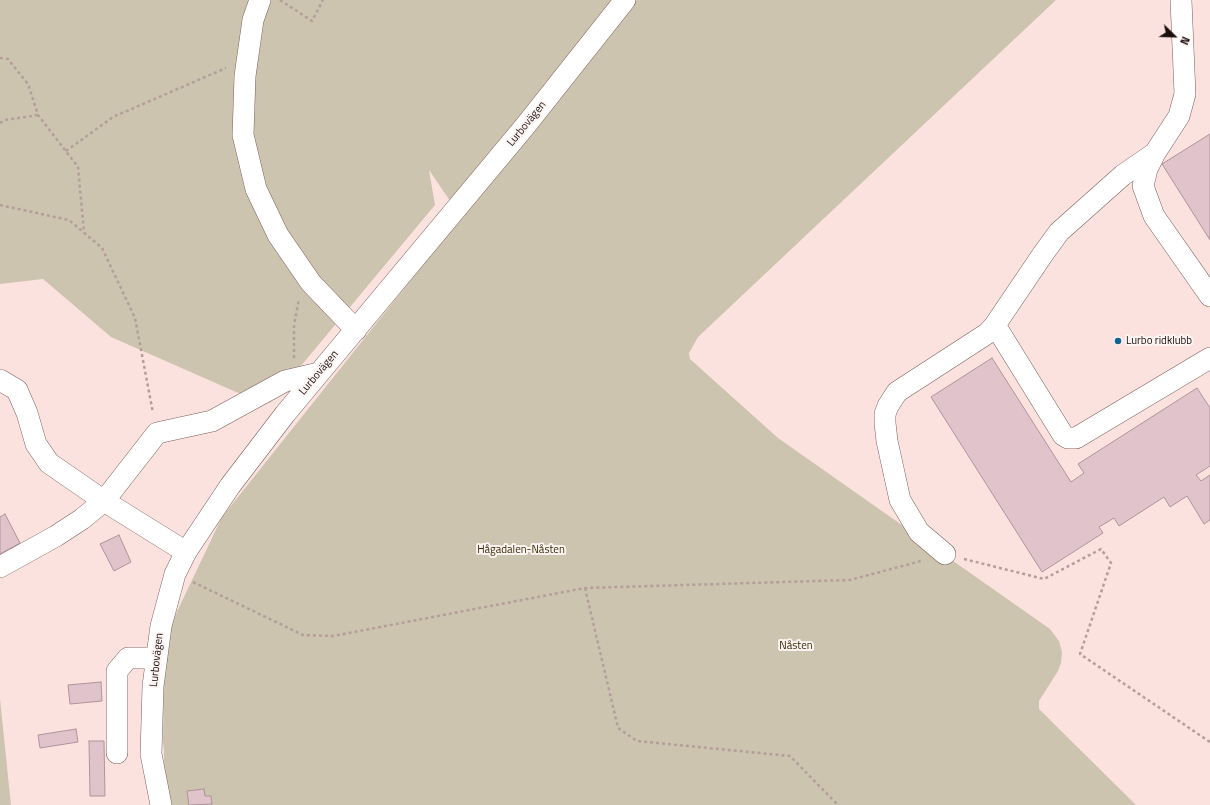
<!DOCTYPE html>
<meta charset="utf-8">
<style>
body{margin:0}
#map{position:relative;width:1210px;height:805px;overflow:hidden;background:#fce2de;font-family:"Titillium Web",sans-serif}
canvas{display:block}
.north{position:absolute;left:1154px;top:16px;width:40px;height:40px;-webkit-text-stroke:3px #fbf4f3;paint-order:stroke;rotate:113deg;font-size:11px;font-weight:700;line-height:16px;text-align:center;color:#190f0d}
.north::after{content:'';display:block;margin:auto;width:14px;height:18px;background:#190f0d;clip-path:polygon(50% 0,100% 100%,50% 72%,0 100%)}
</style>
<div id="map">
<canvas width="1210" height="805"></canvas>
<div class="north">N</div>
</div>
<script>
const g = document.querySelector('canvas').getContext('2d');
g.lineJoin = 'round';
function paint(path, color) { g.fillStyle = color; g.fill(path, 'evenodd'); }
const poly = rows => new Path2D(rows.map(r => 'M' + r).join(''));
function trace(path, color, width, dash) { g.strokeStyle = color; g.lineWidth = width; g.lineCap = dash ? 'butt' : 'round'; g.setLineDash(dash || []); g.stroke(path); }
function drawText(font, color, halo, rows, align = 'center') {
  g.font = font + ' "Titillium Web",sans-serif'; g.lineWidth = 4; g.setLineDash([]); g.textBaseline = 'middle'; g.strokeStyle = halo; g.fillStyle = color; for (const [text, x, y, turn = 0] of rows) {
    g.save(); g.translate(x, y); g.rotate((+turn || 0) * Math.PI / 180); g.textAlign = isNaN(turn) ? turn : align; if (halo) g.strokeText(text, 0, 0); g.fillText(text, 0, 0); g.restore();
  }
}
paint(poly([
 [0,0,1056,0,698,337,689,353,690,359,778,438,1050,629,1059,641,1062,652,1061,663,1058,671,1039,701,1039,709,1136,805,172,805,164,781,164,750,163,743,164,639,222,517,461,217,429,170,435,205,270,403,236,392,111,337,43,279,0,284],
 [0,699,11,805,0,805]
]), '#cdc4af');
const building = poly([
 [1210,134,1210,240,1162,164,1210,134],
 [992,358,1071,482,1084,473,1078,464,1197,388,1210,408,1210,466,1196,475,1201,481,1210,475,1210,520,1204,524,1187,496,1170,507,1164,497,1119,526,1114,518,1099,527,1103,533,1042,572,931,397,992,358],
 [5,514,20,543,0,554,0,517,5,514],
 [119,535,131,562,114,571,100,544,119,535],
 [101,682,102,701,70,704,68,685,101,682],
 [76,729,78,742,40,748,38,735,76,729],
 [89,741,104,741,105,796,90,796,89,741],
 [204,789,205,796,211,796,212,804,189,805,187,791,204,789]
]);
paint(building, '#e1c3cc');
trace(building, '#af939b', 1);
const minor = poly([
 [260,0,253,20,245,76,243,135,256,189,278,235,311,283,356,330],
 [1181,0,1185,94,1179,116,1155,153,1147,169,1143,186,1154,216,1210,296],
 [995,325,1063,435,1068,438,1076,438,1210,358],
 [0,380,17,390,27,413,36,444,49,463,104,501,186,552],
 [945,554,919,532,900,500,887,441,885,423,885,414,888,406,897,392,988,333,995,325,1043,254,1059,232,1123,175,1155,153],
 [0,567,56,536,82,519,104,501,157,433,212,421,285,381,319,373],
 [117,753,117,671,128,658,157,658],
 [161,805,151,754,153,686,161,626,175,574,186,552,230,486,285,414,526,125,625,0]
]);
trace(minor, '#795e5a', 22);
trace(poly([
 [280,0,312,21,323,0],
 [0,58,8,59,28,84,38,115,78,167,84,233],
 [0,123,5,120,38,115],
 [66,151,113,117,226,68],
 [0,205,69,220,102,248,135,318,153,413],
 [294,358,294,325,299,299],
 [964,559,1044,579,1101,549,1111,563,1080,654,1210,742],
 [193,582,303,635,333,636,585,588,850,580,921,561],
 [585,588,618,728,637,741,790,756,838,805]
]), '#b39e9b', 2.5, [3, 3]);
trace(minor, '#fff', 21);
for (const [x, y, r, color] of [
 [1118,341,4,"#0e6495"]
]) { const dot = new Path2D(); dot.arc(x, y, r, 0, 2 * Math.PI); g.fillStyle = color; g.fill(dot); trace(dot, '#fbf4f3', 1.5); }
drawText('11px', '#190f0d', '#fbf4f3', [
 ["Lurbovägen",527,124,-51],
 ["Lurbovägen",319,373,-50],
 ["Lurbovägen",157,660,-84]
]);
drawText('11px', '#190f0d', '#fbf4f3', [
 ["Lurbo ridklubb",1126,341]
], 'left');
drawText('11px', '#372700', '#fbf4f3', [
 ["Hågadalen-Nåsten",521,550],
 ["Nåsten",796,646]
]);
</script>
